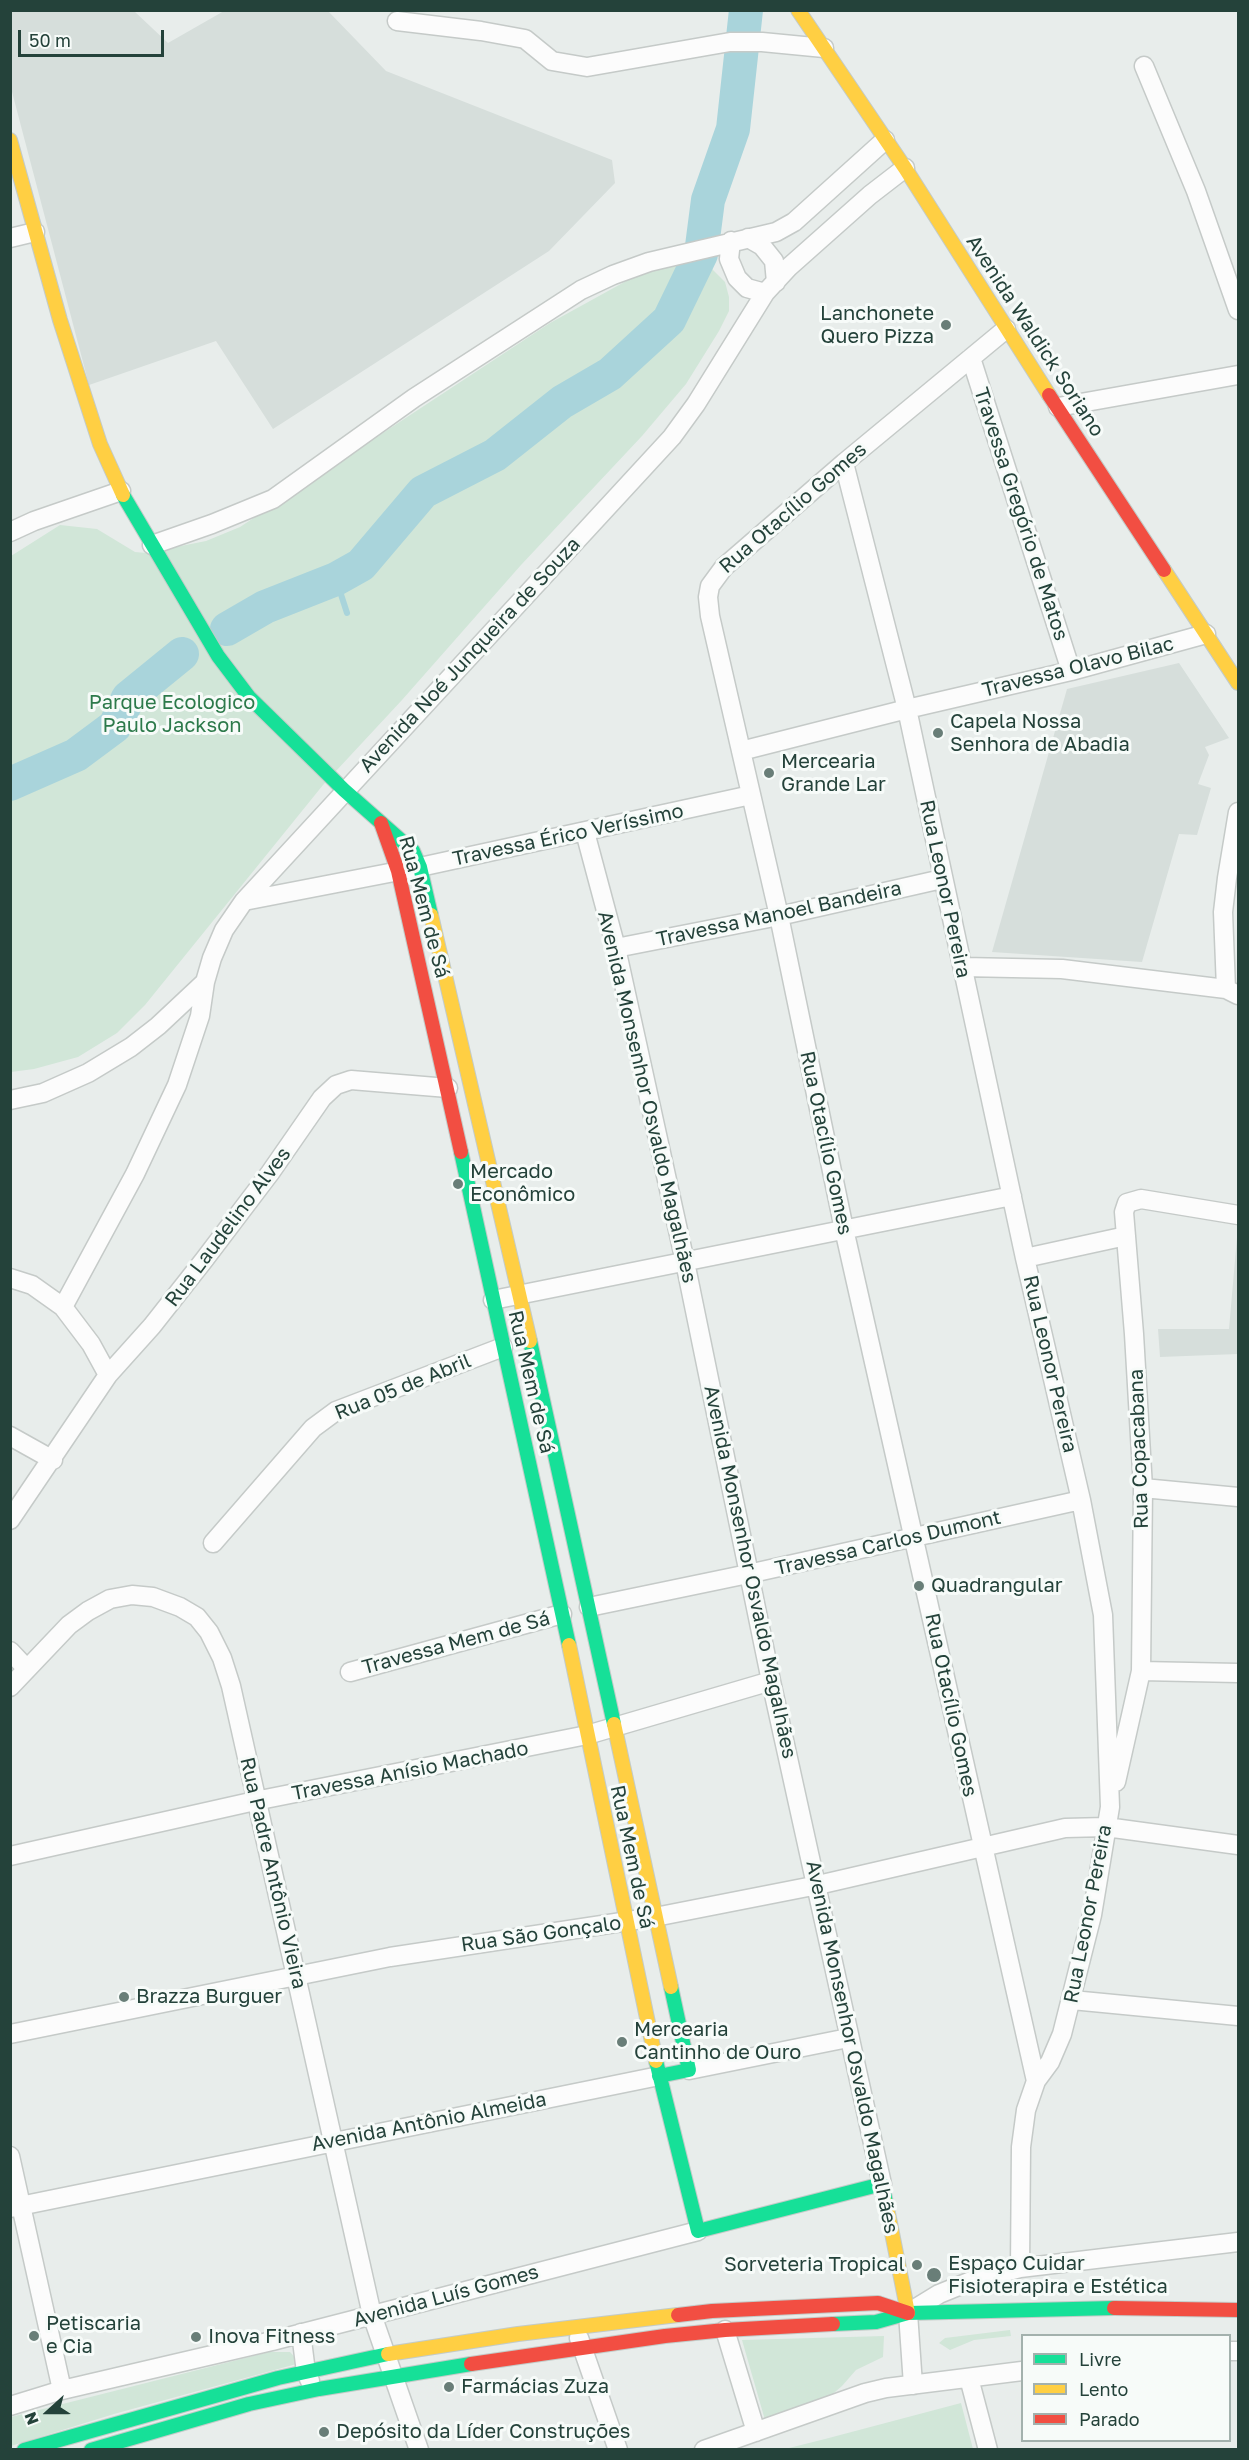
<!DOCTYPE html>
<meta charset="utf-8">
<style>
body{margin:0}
#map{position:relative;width:1249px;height:2460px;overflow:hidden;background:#e8edeb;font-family:"Golos Text",sans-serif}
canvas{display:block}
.frame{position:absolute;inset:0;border:12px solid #24423a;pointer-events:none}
.legend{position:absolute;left:1021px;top:2334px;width:210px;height:108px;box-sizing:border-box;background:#f7fbf9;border:2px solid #a3b1ad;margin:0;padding:8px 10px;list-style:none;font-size:18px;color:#24423a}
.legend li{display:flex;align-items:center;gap:12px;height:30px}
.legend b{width:30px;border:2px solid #a3b1ad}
.north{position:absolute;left:18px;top:2382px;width:60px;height:60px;-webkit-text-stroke:4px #f7fbf9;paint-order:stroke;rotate:249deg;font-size:16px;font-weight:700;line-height:24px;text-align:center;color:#24423a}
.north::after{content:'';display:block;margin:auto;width:21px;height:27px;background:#24423a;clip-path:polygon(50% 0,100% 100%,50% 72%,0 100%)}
.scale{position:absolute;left:18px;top:30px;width:146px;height:27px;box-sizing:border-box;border:3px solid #24423a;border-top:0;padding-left:8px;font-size:18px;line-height:21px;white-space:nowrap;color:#24423a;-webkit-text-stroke:4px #f7fbf9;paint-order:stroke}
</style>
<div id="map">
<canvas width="1249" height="2460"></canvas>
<div class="frame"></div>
<ul class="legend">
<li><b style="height:8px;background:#16e098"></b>Livre</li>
<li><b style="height:8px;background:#ffcf43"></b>Lento</li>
<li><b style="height:8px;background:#f24e42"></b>Parado</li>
</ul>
<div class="north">N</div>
<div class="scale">50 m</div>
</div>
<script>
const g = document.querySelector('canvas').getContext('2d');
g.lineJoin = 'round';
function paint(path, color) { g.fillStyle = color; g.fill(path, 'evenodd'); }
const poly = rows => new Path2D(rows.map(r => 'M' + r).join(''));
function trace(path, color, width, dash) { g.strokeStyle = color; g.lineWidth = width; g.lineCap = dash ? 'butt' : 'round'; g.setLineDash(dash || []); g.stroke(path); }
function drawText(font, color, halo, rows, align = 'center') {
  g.font = font + ' "Golos Text",sans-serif'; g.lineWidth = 6; g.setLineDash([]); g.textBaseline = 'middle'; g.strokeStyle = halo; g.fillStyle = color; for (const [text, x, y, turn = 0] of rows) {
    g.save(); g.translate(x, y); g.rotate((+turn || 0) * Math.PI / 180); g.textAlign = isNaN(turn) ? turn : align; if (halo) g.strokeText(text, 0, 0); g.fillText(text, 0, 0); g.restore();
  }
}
paint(poly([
 [10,11,134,11,168,43,224,11,328,11,386,71,612,160,615,183,549,251,273,429,216,341,89,385,11,88],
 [1179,663,1229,738,1205,747,1209,755,1198,784,1211,788,1197,835,1179,834,1142,962,992,952,1067,689],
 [1238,1226,1238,1354,1160,1357,1158,1329,1229,1329]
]), '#d6dedb');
paint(poly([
 [678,259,693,260,707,264,725,282,729,297,729,311,719,331,686,384,642,436,521,565,402,700,323,785,145,1005,117,1033,78,1057,34,1069,11,1072,11,556,60,525,97,529,135,552,146,553,206,541,240,527,550,323,639,274],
 [1010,2330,1011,2336,974,2340,950,2350,939,2343,945,2338],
 [884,2336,883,2357,856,2370,842,2386,821,2404,765,2420,742,2340],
 [269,2352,290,2352,300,2363,114,2414,11,2446,11,2417],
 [961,2403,973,2449,785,2449,825,2439]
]), '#d1e6d8');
trace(poly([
 [336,579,347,613]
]), '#a9d4db', 6);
trace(poly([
 [227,629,265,607,336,579,361,565,423,492,495,455,562,402,610,374,669,320,701,254,708,200,733,129,746,10],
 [10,784,76,755,115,726,128,698,182,654]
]), '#a9d4db', 34);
const street = poly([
 [397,21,481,31,525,39,552,61,587,67,730,42,762,42,824,48],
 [1144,66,1196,191,1238,310],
 [10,238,35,232],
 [748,238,762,246,774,261,776,282],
 [731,241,729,259,737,278,747,288,765,293],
 [1006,329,844,463,724,567,710,586,708,597,710,616,779,916,844,1229,1036,2081],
 [971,358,1071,671],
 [1058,407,1238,375],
 [844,463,907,709,1025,1258,1081,1500,1103,1615,1110,1807,1092,1915,1062,2034,1050,2062,1036,2081,1026,2110,1021,2147,1020,2268],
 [10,532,34,521,121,491],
 [152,545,212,524,273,499,414,398,581,290,613,275,649,262,776,232,794,222,885,140],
 [741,751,907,709,1071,671,1206,634],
 [585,832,616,948,685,1262,771,1681,882,2184],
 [244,901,420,867,751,795],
 [616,948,779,916,942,879],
 [963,967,1062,969,1226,989,1238,995],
 [1226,989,1223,912,1227,878,1238,812],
 [10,1100,43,1093,88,1073,131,1047,158,1026,205,982],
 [1025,1258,1126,1236],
 [10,1278,32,1285,63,1307,91,1344,108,1375],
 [493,1300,1012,1196],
 [63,1307,135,1174,177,1085,200,1016,205,982,212,958,224,930,244,901,672,437,696,404,765,293,789,267,870,195,905,168],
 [10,1436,53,1460],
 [1143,1488,1238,1497],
 [10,1520,108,1375,152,1326,204,1260,270,1173,322,1098,336,1085,351,1080,448,1088],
 [213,1543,313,1428,336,1411,503,1347],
 [589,1607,748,1574,1081,1500],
 [10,1651,27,1669],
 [1141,1671,1238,1673],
 [350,1672,562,1614],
 [10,1687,69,1625,88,1611,110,1599,132,1595,153,1597,180,1607,197,1617,209,1632,222,1658,231,1686,372,2315,419,2450],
 [1116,1782,1141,1671,1143,1488,1134,1334,1124,1212,1127,1203,1141,1199,1238,1215],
 [10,1856,255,1801,587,1735,771,1681],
 [1072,2000,1238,2016],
 [10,2034,390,1957,655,1917,818,1885,1065,1828,1106,1827,1238,1845],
 [689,2070,848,2038],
 [10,2156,62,2390],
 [10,2208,659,2076],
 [725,2330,756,2432],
 [301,2333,306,2372,310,2381],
 [579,2338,618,2450],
 [1230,2351,1238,2351],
 [969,2378,988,2450],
 [913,2385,908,2313,939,2294,971,2281,1020,2268,1238,2242],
 [10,2406,62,2390,272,2341,698,2231],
 [704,2450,865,2393,886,2388,1022,2371]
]);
const fast = poly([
 [123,495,218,656,249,697,344,790,413,851,420,867,431,915],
 [461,1152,569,1645],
 [530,1341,614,1724],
 [656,2061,698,2231,882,2184,886,2203],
 [659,2076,689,2070,671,1987],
 [833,2324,876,2322,908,2313,1114,2308],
 [24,2450,278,2378,388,2354],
 [91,2450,249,2404,319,2389,471,2364]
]);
const slow = poly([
 [798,10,905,168,1049,395],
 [10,140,60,320,100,444,123,495],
 [1164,570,1238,683],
 [431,915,530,1341],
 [569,1645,656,2061],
 [614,1724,671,1987],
 [886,2203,908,2313],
 [388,2354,518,2334,678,2315]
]);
const jam = poly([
 [1049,395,1164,570],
 [381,823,398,871,461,1152],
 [1114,2308,1238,2310],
 [678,2315,712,2311,878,2303,908,2313],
 [471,2364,665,2336,725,2330,833,2324]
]);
trace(street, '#c5cac8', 21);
trace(fast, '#c3cbc8', 16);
trace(slow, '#c3cbc8', 16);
trace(jam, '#c3cbc8', 16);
trace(street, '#fcfcfc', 18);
trace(fast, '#16e098', 14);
trace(slow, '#ffcf43', 14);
trace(jam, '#f24e42', 14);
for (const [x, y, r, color] of [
 [946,325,6,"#697e78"],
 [938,733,6,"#697e78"],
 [769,773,6,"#697e78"],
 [458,1184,6,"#697e78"],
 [919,1586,6,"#697e78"],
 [124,1997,6,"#697e78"],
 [622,2042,6,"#697e78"],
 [917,2265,6,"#697e78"],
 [934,2275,8,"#697e78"],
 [34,2336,6,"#697e78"],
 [196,2337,6,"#697e78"],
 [449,2387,6,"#697e78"],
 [324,2432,6,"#697e78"]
]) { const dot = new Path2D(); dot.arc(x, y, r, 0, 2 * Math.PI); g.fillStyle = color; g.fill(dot); trace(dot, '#f7fbf9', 2); }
drawText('20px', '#24423a', '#f7fbf9', [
 ["Lanchonete",934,314,"right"],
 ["Quero Pizza",934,337,"right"],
 ["Capela Nossa",950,722],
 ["Senhora de Abadia",950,745],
 ["Mercearia",781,762],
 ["Grande Lar",781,785],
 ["Mercado",470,1172],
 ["Econômico",470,1195],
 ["Quadrangular",931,1586],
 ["Brazza Burguer",136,1997],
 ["Mercearia",634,2030],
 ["Cantinho de Ouro",634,2053],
 ["Espaço Cuidar",948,2264],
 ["Fisioterapira e Estética",948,2287],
 ["Sorveteria Tropical",905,2265,"right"],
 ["Petiscaria",46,2324],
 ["e Cia",46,2347],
 ["Inova Fitness",208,2337],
 ["Farmácias Zuza",461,2387],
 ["Depósito da Líder Construções",336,2432]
], 'left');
drawText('20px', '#24423a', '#f7fbf9', [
 ["Avenida Waldick Soriano",1035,336,57],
 ["Rua Otacílio Gomes",793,508,-41],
 ["Travessa Gregório de Matos",1021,514,72],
 ["Avenida Noé Junqueira de Souza",470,655,-47],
 ["Travessa Olavo Bilac",1078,667,-14],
 ["Travessa Érico Veríssimo",568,835,-12],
 ["Rua Leonor Pereira",945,889,78],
 ["Rua Mem de Sá",424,907,75],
 ["Travessa Manoel Bandeira",779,914,-12],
 ["Avenida Monsenhor Osvaldo Magalhães",647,1097,77],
 ["Rua Otacílio Gomes",826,1143,78],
 ["Rua Laudelino Alves",228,1227,-53],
 ["Rua Leonor Pereira",1050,1364,77],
 ["Rua Mem de Sá",531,1382,77],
 ["Rua 05 de Abril",403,1387,-22],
 ["Rua Copacabana",1139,1449,-92],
 ["Travessa Carlos Dumont",888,1543,-13],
 ["Avenida Monsenhor Osvaldo Magalhães",750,1572,78],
 ["Travessa Mem de Sá",456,1643,-15],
 ["Rua Otacílio Gomes",951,1705,78],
 ["Travessa Anísio Machado",410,1771,-11],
 ["Rua Mem de Sá",632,1857,78],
 ["Rua Padre Antônio Vieira",273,1873,77],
 ["Rua Leonor Pereira",1088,1914,-79],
 ["Rua São Gonçalo",541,1934,-8],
 ["Avenida Monsenhor Osvaldo Magalhães",852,2047,78],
 ["Avenida Antônio Almeida",429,2122,-11],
 ["Avenida Luís Gomes",446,2296,-15]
]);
drawText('20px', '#2d7a4b', '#f7fbf9', [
 ["Parque Ecologico",172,703],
 ["Paulo Jackson",172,726]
]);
</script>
